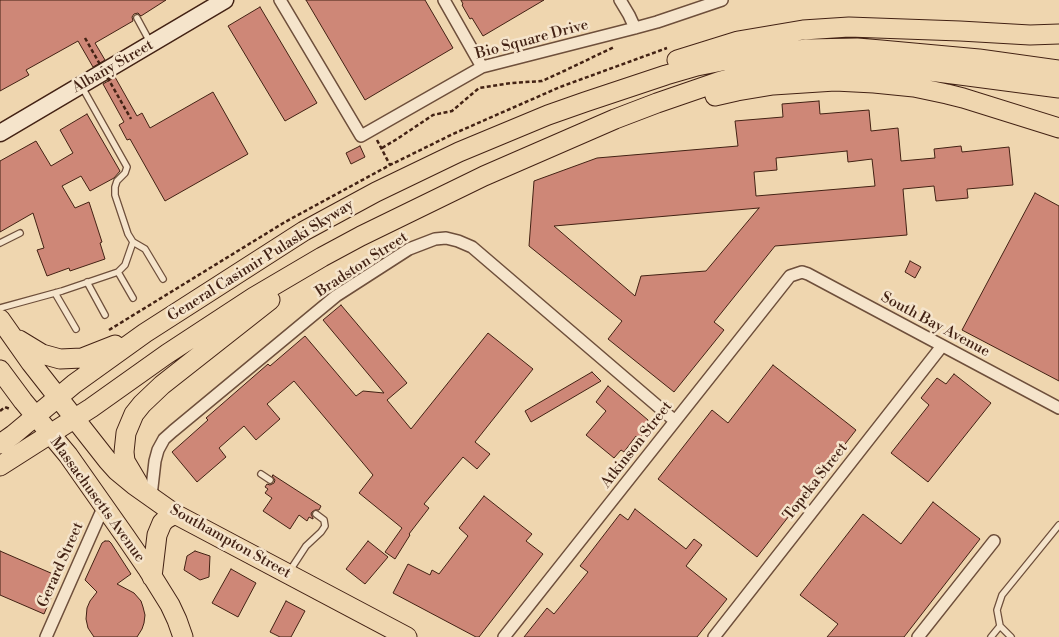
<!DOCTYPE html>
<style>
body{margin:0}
canvas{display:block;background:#efd6af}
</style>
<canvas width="1059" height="637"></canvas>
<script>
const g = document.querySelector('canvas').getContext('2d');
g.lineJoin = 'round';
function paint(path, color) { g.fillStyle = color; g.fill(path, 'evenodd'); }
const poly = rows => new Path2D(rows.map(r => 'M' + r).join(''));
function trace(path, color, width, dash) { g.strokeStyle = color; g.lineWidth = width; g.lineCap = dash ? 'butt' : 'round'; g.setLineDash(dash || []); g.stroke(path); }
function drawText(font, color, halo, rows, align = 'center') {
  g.font = font + ' "Libre Bodoni",serif'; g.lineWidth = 5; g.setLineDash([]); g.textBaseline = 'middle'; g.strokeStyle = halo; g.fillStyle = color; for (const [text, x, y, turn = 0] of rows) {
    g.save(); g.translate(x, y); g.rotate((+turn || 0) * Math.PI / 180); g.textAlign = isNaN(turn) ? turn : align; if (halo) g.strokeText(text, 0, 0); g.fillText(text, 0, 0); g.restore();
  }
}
const building = poly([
 [0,0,166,0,141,16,138,13,134,14,132,17,133,21,95,43,105,60,93,67,78,41,26,70,29,75,0,91,0,0],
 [306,0,425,0,453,48,365,100,306,0],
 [461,0,544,0,483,36,472,18,470,19,462,5,463,4,461,0],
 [260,7,317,103,285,121,228,26,260,7],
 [115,77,137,116,142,113,150,128,213,92,248,154,165,201,130,139,127,140,119,125,124,122,103,84,115,77],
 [819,101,820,114,869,110,871,131,898,128,901,161,935,158,934,149,961,146,962,152,1009,147,1013,185,967,189,968,198,936,201,934,186,903,189,907,235,775,246,714,322,724,330,674,392,608,339,622,321,529,246,534,181,597,158,738,146,735,121,783,117,782,104,819,101],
 [847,151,848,162,872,159,875,186,756,196,754,172,777,170,776,158,847,151],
 [759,208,706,271,641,276,635,296,554,226,759,208],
 [87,114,120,171,114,178,90,191,81,176,62,186,75,208,89,202,102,242,100,243,105,259,70,271,69,268,47,276,37,250,44,248,33,213,0,232,0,161,36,141,51,166,73,153,60,130,87,114],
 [360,146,365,157,351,164,346,153,360,146],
 [1035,193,1059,206,1059,381,962,330,1035,193],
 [910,261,921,267,915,278,905,272,910,261],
 [341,305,407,383,387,400,411,429,488,333,533,369,475,442,490,454,477,469,463,457,424,504,429,508,409,534,410,535,395,559,385,552,402,528,359,493,373,475,294,381,267,404,280,419,256,440,244,426,219,448,226,457,197,482,172,452,208,420,206,418,268,364,270,366,305,336,356,396,363,391,384,393,323,320,341,305],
 [773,365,856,430,757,557,658,479,712,410,728,423,773,365],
 [592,372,601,381,531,422,525,411,592,372],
 [954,374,991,403,928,482,891,453,929,405,921,398,937,378,946,384,954,374],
 [608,386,648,420,640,440,636,436,624,452,621,450,614,458,586,435,606,411,596,402,608,386],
 [273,475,321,506,319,510,315,510,312,512,311,514,313,518,313,519,309,517,307,521,299,515,290,529,263,511,272,498,265,493,268,489,265,487,267,484,270,485,274,483,275,480,272,476,273,475],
 [484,496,532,534,526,541,543,554,479,637,476,637,393,593,408,564,430,575,432,570,439,574,468,536,459,528,484,496],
 [933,502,980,539,904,637,827,637,838,624,800,595,863,514,901,544,933,502],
 [635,509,686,549,694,539,702,545,686,566,727,599,697,637,524,637,547,608,554,614,588,572,580,566,620,514,628,520,635,509],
 [105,541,109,541,111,543,131,574,117,584,134,593,141,601,143,607,145,615,144,623,142,629,137,637,94,637,88,628,86,619,87,608,90,601,97,592,85,580,102,543,105,541],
 [368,541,388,557,365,584,346,569,368,541],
 [0,551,60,577,44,614,0,595,0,551],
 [195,551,210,556,209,577,200,580,184,570,187,556,195,551],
 [231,569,256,583,238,617,212,603,231,569],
 [286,601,305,611,291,637,280,637,270,632,286,601]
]);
paint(building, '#ce8777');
trace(building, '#432214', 1);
const service = poly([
 [137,18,150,42],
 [133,242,145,249,163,279],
 [0,243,20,233],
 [118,272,133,298],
 [87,282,105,315],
 [55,293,76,329],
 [0,308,62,291,118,272,125,265,133,242,128,234,115,195,115,187,117,181,125,173,127,167,82,87],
 [261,474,270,480],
 [289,572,306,546,321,532,325,526,324,520,316,514],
 [991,637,1000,626],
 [1011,637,1000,626,997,610,1002,595,1059,525]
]);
const minor = poly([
 [280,0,361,136,482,67,635,28,657,22,722,0],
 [444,0,482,67],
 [620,0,629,15,635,28],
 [151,496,155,461,158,450,164,439,173,431,336,296,409,249,435,239,446,238,458,241,472,247,675,421],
 [46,637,99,517,104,506],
 [504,637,790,276,802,272,808,274,1059,408],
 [714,637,942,346],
 [918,637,994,541]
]);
const secondary = poly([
 [0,133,225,0]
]);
const primary = poly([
 [677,60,738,41,803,30,849,27,960,31,1030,35,1059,34],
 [715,96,737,91,773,85,835,81,874,83,914,87,947,94,963,98,1059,128],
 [0,319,31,363,108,461,117,471,134,485,175,514,407,637],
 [19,340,42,354,60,359,82,358,115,345],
 [0,370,23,401,68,455,125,536,147,568,170,605,177,620,183,637],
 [0,444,13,435,74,384,145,333,304,231,376,192,459,152,548,115,585,102,666,75,697,66,747,56,807,49,857,48,881,50,979,59,1059,70],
 [0,466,91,408,167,354,254,297,322,257,361,236,484,176,615,119,657,103,718,82,743,75,797,67,840,64,863,64,907,68,1059,88],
 [138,483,125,461,124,452,126,433,134,414,142,404,162,385,270,300],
 [152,577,157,535,162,523,166,519,175,514]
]);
trace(service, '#6e4f3b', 8);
trace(minor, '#6e4f3b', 14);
trace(secondary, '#432214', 19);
trace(primary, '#432214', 21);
trace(poly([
 [377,140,390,165],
 [382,148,397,139,433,115,452,111,479,88,511,83,542,81,564,71,614,47],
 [109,330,285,222,390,165,453,134,560,87,667,48],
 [0,411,5,407,10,409]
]), '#432214', 2.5, [4, 2.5]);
trace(service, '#f5e4cb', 5.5);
trace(minor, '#f5e4cb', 11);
trace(secondary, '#f5e4cb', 16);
trace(primary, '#efd6af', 19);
trace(poly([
 [85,38,131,119]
]), '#432214', 2.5, [4, 2.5]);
drawText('15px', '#432214', '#f5e4cb', [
 ["Bio Square Drive",532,40,-15],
 ["Albany Street",113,67,-30],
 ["General Casimir Pulaski Skyway",261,261,-32],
 ["Bradston Street",362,265,-33],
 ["South Bay Avenue",935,325,28],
 ["Atkinson Street",637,445,-52],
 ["Topeka Street",816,482,-52],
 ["Massachusetts Avenue",97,500,54],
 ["Southampton Street",230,542,29],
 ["Gerard Street",61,565,-66]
]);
</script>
